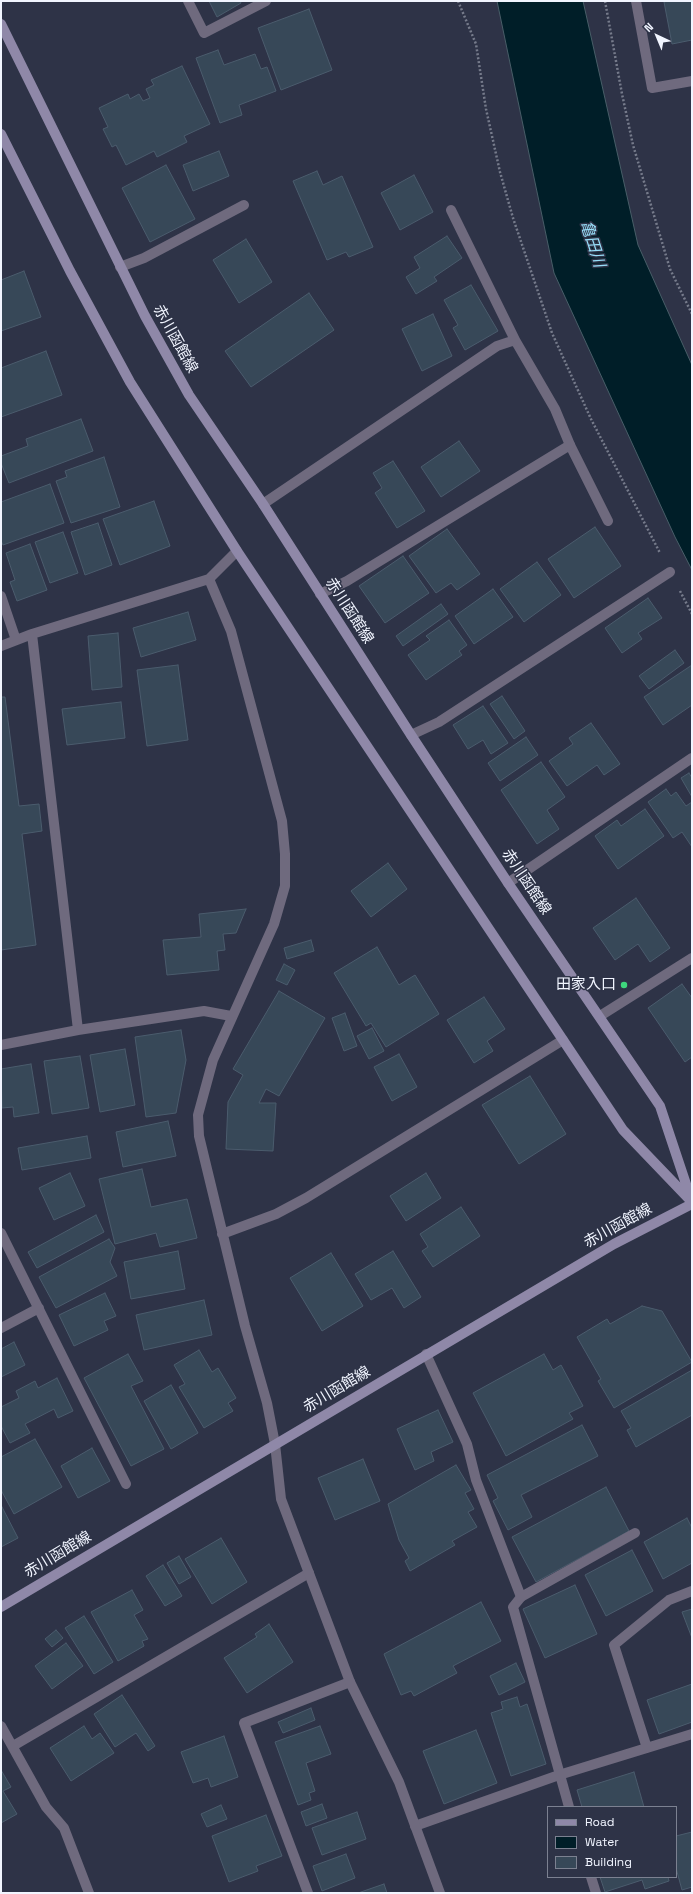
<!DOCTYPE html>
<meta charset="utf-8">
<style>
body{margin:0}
#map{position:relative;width:693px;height:1894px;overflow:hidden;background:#2e3347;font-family:"Space Grotesk",sans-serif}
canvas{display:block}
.frame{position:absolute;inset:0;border:2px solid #f1f5ff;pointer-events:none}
.legend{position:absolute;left:547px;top:1806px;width:130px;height:72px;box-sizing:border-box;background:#2e3347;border:1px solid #7c8191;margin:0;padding:5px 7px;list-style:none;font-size:12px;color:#f1f5ff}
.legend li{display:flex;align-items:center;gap:8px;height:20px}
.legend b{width:20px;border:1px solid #7c8191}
.north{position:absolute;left:637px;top:16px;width:40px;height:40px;-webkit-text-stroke:3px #2e3347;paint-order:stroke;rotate:316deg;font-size:11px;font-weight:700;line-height:16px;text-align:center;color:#f1f5ff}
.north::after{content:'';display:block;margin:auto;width:14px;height:18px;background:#f1f5ff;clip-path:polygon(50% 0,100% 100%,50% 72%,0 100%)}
</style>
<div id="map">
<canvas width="693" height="1894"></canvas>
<div class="frame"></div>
<ul class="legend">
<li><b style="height:5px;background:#8f88a8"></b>Road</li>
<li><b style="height:11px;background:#001e28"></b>Water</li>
<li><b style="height:11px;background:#374858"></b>Building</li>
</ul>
<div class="north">N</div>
</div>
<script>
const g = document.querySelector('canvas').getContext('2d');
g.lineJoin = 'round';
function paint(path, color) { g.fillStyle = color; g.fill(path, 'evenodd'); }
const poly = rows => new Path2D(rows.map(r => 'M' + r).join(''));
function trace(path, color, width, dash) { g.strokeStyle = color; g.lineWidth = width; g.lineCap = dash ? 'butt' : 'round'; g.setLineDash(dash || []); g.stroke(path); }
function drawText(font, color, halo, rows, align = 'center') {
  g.font = font + ' "Space Grotesk","Noto Sans JP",sans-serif'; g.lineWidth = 3; g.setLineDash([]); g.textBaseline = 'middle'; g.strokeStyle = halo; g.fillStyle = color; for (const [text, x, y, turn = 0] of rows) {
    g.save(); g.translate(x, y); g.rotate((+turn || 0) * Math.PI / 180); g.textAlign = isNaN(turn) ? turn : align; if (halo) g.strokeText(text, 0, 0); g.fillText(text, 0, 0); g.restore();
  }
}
const water = poly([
 [497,1,583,1,638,245,692,365,692,570,675,537,554,273,497,1]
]);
paint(water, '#001e28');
trace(water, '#485e68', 1);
const building = poly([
 [209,1,240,1,241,3,217,17,209,1],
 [668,1,692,1,692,40,672,44,664,2,668,1],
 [309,9,332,70,281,90,258,28,309,9],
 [218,50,224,65,255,54,261,69,267,67,276,91,239,105,242,115,220,123,196,58,218,50],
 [182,66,210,124,184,136,187,142,157,157,154,151,126,165,116,145,112,147,103,129,108,127,99,108,128,94,130,99,139,94,143,101,150,98,146,89,154,85,151,80,182,66],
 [219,151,229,176,193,191,183,165,219,151],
 [166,165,195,219,150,242,122,188,166,165],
 [317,171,323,185,342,176,373,247,349,257,346,252,327,260,293,181,317,171],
 [414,175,433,212,400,230,381,193,414,175],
 [447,236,462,258,434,277,437,281,416,294,406,277,420,268,414,257,447,236],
 [246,239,272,282,239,303,213,260,246,239],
 [24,271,41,317,1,331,1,280,24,271],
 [471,285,498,331,465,350,453,328,458,325,444,300,471,285],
 [309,293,334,330,251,387,225,351,309,293],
 [433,314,452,356,422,371,402,329,433,314],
 [46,351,62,395,1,417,1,368,46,351],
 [81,419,93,451,9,483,1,463,1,456,28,446,26,439,81,419],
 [459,441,480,471,441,497,421,467,459,441],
 [104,457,120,507,71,523,56,481,67,477,65,471,104,457],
 [393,461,425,511,397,528,375,493,382,488,373,473,393,461],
 [50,484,64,523,3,545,1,541,1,502,50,484],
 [154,501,170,546,120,565,103,519,154,501],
 [98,523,112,565,85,575,71,532,98,523],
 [595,527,621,566,574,598,548,559,595,527],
 [447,529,480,574,457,590,451,583,436,593,409,556,447,529],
 [63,532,78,573,50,583,35,542,63,532],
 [30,544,47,590,17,601,10,582,15,580,6,553,30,544],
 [403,556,429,593,385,623,359,586,403,556],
 [537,562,561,595,524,622,500,589,537,562],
 [493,589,513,617,474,644,455,616,493,589],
 [648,598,662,618,638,633,642,639,622,653,605,628,648,598],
 [441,604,448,614,403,646,396,636,441,604],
 [188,612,196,640,141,657,133,628,188,612],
 [449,620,467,645,459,651,462,655,426,680,408,655,430,640,426,636,449,620],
 [118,633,122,687,92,690,88,636,118,633],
 [675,650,684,663,649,689,639,676,675,650],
 [178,665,188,740,147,746,137,670,178,665],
 [692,665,692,705,663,725,644,697,692,665],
 [502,696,525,731,514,739,490,704,502,696],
 [1,697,5,697,19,806,39,804,42,831,22,834,36,945,1,950,1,697],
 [121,702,125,738,67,745,62,709,121,702],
 [483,706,508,743,491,754,483,740,468,749,453,725,483,706],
 [591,723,620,764,604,775,597,765,567,786,549,761,573,744,569,738,591,723],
 [526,737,538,755,500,781,488,763,526,737],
 [541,762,565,797,547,810,559,829,537,844,501,790,541,762],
 [689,773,692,778,692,797,681,778,689,773],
 [666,789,671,796,676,792,686,806,692,802,692,847,682,832,673,838,648,802,666,789],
 [645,809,664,836,618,869,595,836,617,820,621,826,645,809],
 [388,863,407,889,371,917,351,891,388,863],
 [636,898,670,948,650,962,638,944,615,960,593,928,636,898],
 [246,909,236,933,223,934,225,950,217,951,219,970,167,975,163,940,201,937,199,914,246,909],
 [311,940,314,951,287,959,284,948,311,940],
 [377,947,399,985,415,975,439,1014,386,1047,371,1023,366,1026,334,973,377,947],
 [284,964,295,970,287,985,276,980,284,964],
 [682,984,692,998,692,1057,685,1062,648,1008,682,984],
 [279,991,325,1018,279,1096,266,1089,259,1103,276,1103,273,1151,226,1149,228,1102,243,1075,233,1069,279,991],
 [484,997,505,1029,487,1041,493,1051,474,1063,447,1020,484,997],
 [345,1013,357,1046,344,1051,332,1018,345,1013],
 [372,1028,384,1051,369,1059,357,1036,372,1028],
 [181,1030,186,1060,176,1113,146,1117,135,1037,181,1030],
 [125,1049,135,1105,100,1112,90,1055,125,1049],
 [399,1054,417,1087,392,1101,374,1067,399,1054],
 [80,1056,89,1108,52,1114,44,1061,80,1056],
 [31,1064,39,1113,14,1117,13,1107,2,1108,1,1069,31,1064],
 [530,1076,566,1134,519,1164,482,1105,530,1076],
 [168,1121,176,1156,123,1167,116,1132,168,1121],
 [87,1136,91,1158,22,1170,18,1148,87,1136],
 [142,1169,151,1207,187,1199,197,1238,160,1247,156,1233,115,1244,99,1179,142,1169],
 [70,1173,85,1206,54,1220,39,1188,70,1173],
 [426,1173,441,1198,406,1221,390,1196,426,1173],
 [461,1207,480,1236,433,1267,422,1251,428,1247,420,1234,461,1207],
 [96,1215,104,1232,37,1268,28,1252,96,1215],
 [109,1239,115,1248,110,1262,117,1276,56,1308,39,1277,109,1239],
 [178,1251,185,1289,131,1299,124,1262,178,1251],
 [393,1251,421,1297,404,1308,392,1288,371,1300,355,1274,393,1251],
 [331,1253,363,1306,322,1331,290,1278,331,1253],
 [105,1293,116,1316,104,1321,108,1330,74,1346,59,1315,105,1293],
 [204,1300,212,1335,144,1350,136,1315,204,1300],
 [642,1306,662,1311,692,1362,614,1408,598,1381,601,1379,577,1337,607,1319,610,1324,642,1306],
 [14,1342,25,1365,1,1377,1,1349,14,1342],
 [199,1350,212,1372,218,1368,236,1398,228,1403,233,1411,204,1428,179,1387,185,1384,174,1365,199,1350],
 [128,1354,143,1381,131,1386,164,1449,131,1466,84,1378,128,1354],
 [544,1354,553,1370,561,1365,583,1406,569,1413,573,1419,506,1456,473,1393,544,1354],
 [692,1370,692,1415,636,1447,627,1430,631,1428,621,1411,692,1370],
 [57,1378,73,1411,58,1418,54,1409,25,1424,30,1433,10,1443,1,1426,1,1407,19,1398,16,1391,35,1381,38,1388,57,1378],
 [171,1385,198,1433,171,1449,144,1401,171,1385],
 [438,1410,453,1442,431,1452,434,1461,415,1470,397,1429,438,1410],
 [582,1425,598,1456,521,1495,532,1517,508,1530,493,1501,498,1498,487,1475,582,1425],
 [35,1439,62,1487,14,1514,1,1490,1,1457,35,1439],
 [92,1448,110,1481,78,1498,61,1466,92,1448],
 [363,1459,380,1501,335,1520,318,1478,363,1459],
 [456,1465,471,1490,465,1493,474,1509,468,1512,477,1527,452,1541,455,1545,410,1571,405,1561,409,1558,399,1540,388,1504,456,1465],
 [606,1487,629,1531,536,1582,512,1537,606,1487],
 [1,1505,18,1538,1,1547,1,1505],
 [687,1518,692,1528,692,1563,663,1579,644,1542,687,1518],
 [221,1538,247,1582,212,1604,185,1559,221,1538],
 [632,1550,653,1591,606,1616,585,1575,632,1550],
 [179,1556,191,1577,179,1584,167,1563,179,1556],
 [163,1565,182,1596,165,1606,146,1576,163,1565],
 [575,1585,597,1634,545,1658,523,1609,575,1585],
 [132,1590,143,1610,134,1615,148,1639,142,1641,144,1646,118,1661,91,1612,132,1590],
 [481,1602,501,1641,453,1666,457,1673,414,1696,411,1691,401,1695,384,1654,481,1602],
 [692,1609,692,1638,682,1612,692,1609],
 [84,1616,113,1662,94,1674,65,1628,84,1616],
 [269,1624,293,1662,247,1693,224,1658,257,1637,255,1634,269,1624],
 [56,1630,63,1638,52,1647,45,1639,56,1630],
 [66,1643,83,1666,52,1689,35,1666,66,1643],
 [516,1663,525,1682,499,1695,490,1676,516,1663],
 [692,1684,692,1722,659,1734,647,1700,692,1684],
 [122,1695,155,1746,148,1751,136,1733,115,1747,94,1714,122,1695],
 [517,1697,520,1707,527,1704,546,1764,511,1776,491,1713,503,1709,501,1702,517,1697],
 [311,1708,315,1720,283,1733,278,1722,311,1708],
 [84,1726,92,1739,100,1733,114,1753,71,1781,50,1748,84,1726],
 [320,1726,331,1754,306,1763,315,1791,309,1793,311,1800,298,1805,275,1742,320,1726],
 [476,1730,497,1783,444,1804,423,1751,476,1730],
 [224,1736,238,1777,211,1787,208,1778,193,1783,181,1752,224,1736],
 [1,1770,11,1787,3,1791,17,1814,1,1823,1,1770],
 [634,1772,644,1807,582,1807,577,1790,634,1772],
 [322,1804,327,1818,306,1826,301,1812,322,1804],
 [221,1805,227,1819,207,1827,201,1814,221,1805],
 [357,1812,366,1839,322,1855,312,1828,357,1812],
 [266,1815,282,1856,256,1866,258,1871,229,1882,212,1836,266,1815],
 [692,1832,692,1887,682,1890,676,1868,676,1836,692,1832],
 [346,1854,355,1878,322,1891,313,1866,346,1854],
 [600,1877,668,1877,669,1881,645,1889,642,1880,605,1892,600,1877],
 [384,1884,387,1893,358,1893,384,1884]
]);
paint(building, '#374858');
trace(building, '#4b5c6d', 1);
trace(poly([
 [458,1,476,44,486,109,500,172,513,218,552,333,591,419,660,553],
 [605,1,622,94,633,145,670,269,692,314],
 [680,591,692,614]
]), '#767b8b', 2.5, [2, 2]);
trace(poly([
 [570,445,608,521],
 [521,1597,513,1607,569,1807],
 [591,1877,596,1893]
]), '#6f6a7e', 10);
trace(poly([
 [188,1,204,33,266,1],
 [636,1,652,88,692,81],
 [451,210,515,340],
 [120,267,144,258,244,205],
 [263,504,497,346,515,340,555,409,570,445,347,581,320,594],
 [237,551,209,579,231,631,282,821,285,854,285,886,274,924,213,1060,198,1115,199,1136,245,1326,267,1403,275,1444],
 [1,596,16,640],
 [32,634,78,1030],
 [1,646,32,634,209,579],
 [411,735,439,722,670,572],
 [508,883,692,758],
 [600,1016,692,958],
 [1,1045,78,1030,204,1011,231,1016],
 [1,1233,126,1484],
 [222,1234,276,1214,306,1198,563,1040],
 [1,1328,39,1308],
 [426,1354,467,1444,476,1480,521,1597,635,1533],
 [1,1726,46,1807,64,1828,89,1893],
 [13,1746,309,1573],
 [647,1748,614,1645,669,1600,692,1591],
 [415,1826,559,1775,692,1734],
 [308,1893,244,1723,350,1682]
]), '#6f6a7e', 10);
trace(poly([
 [275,1444,281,1499,350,1682,399,1782,440,1893]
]), '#6f6a7e', 10);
trace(poly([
 [1,24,145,316,189,395,263,504,411,735,508,883,660,1106,692,1202],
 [1,134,70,271,130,382,237,551,623,1130,691,1201],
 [1,1607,614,1244,692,1204]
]), '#8f88a8', 10);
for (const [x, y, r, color] of [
 [624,985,4,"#3ed77d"]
]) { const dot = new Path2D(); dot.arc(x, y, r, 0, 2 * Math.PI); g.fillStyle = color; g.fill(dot); trace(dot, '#2e3347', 1.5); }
drawText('15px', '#f1f5ff', '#2e3347', [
 ["赤川函館線",175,339,61],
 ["赤川函館線",349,611,57],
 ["赤川函館線",526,882,56],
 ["赤川函館線",618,1226,-29],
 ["赤川函館線",337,1390,-31],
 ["赤川函館線",58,1555,-31]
]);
drawText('15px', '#f1f5ff', '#2e3347', [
 ["田家入口",616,985]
], 'right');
drawText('italic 16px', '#97def9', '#2e3347', [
 ["亀田川",592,244,72]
]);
</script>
